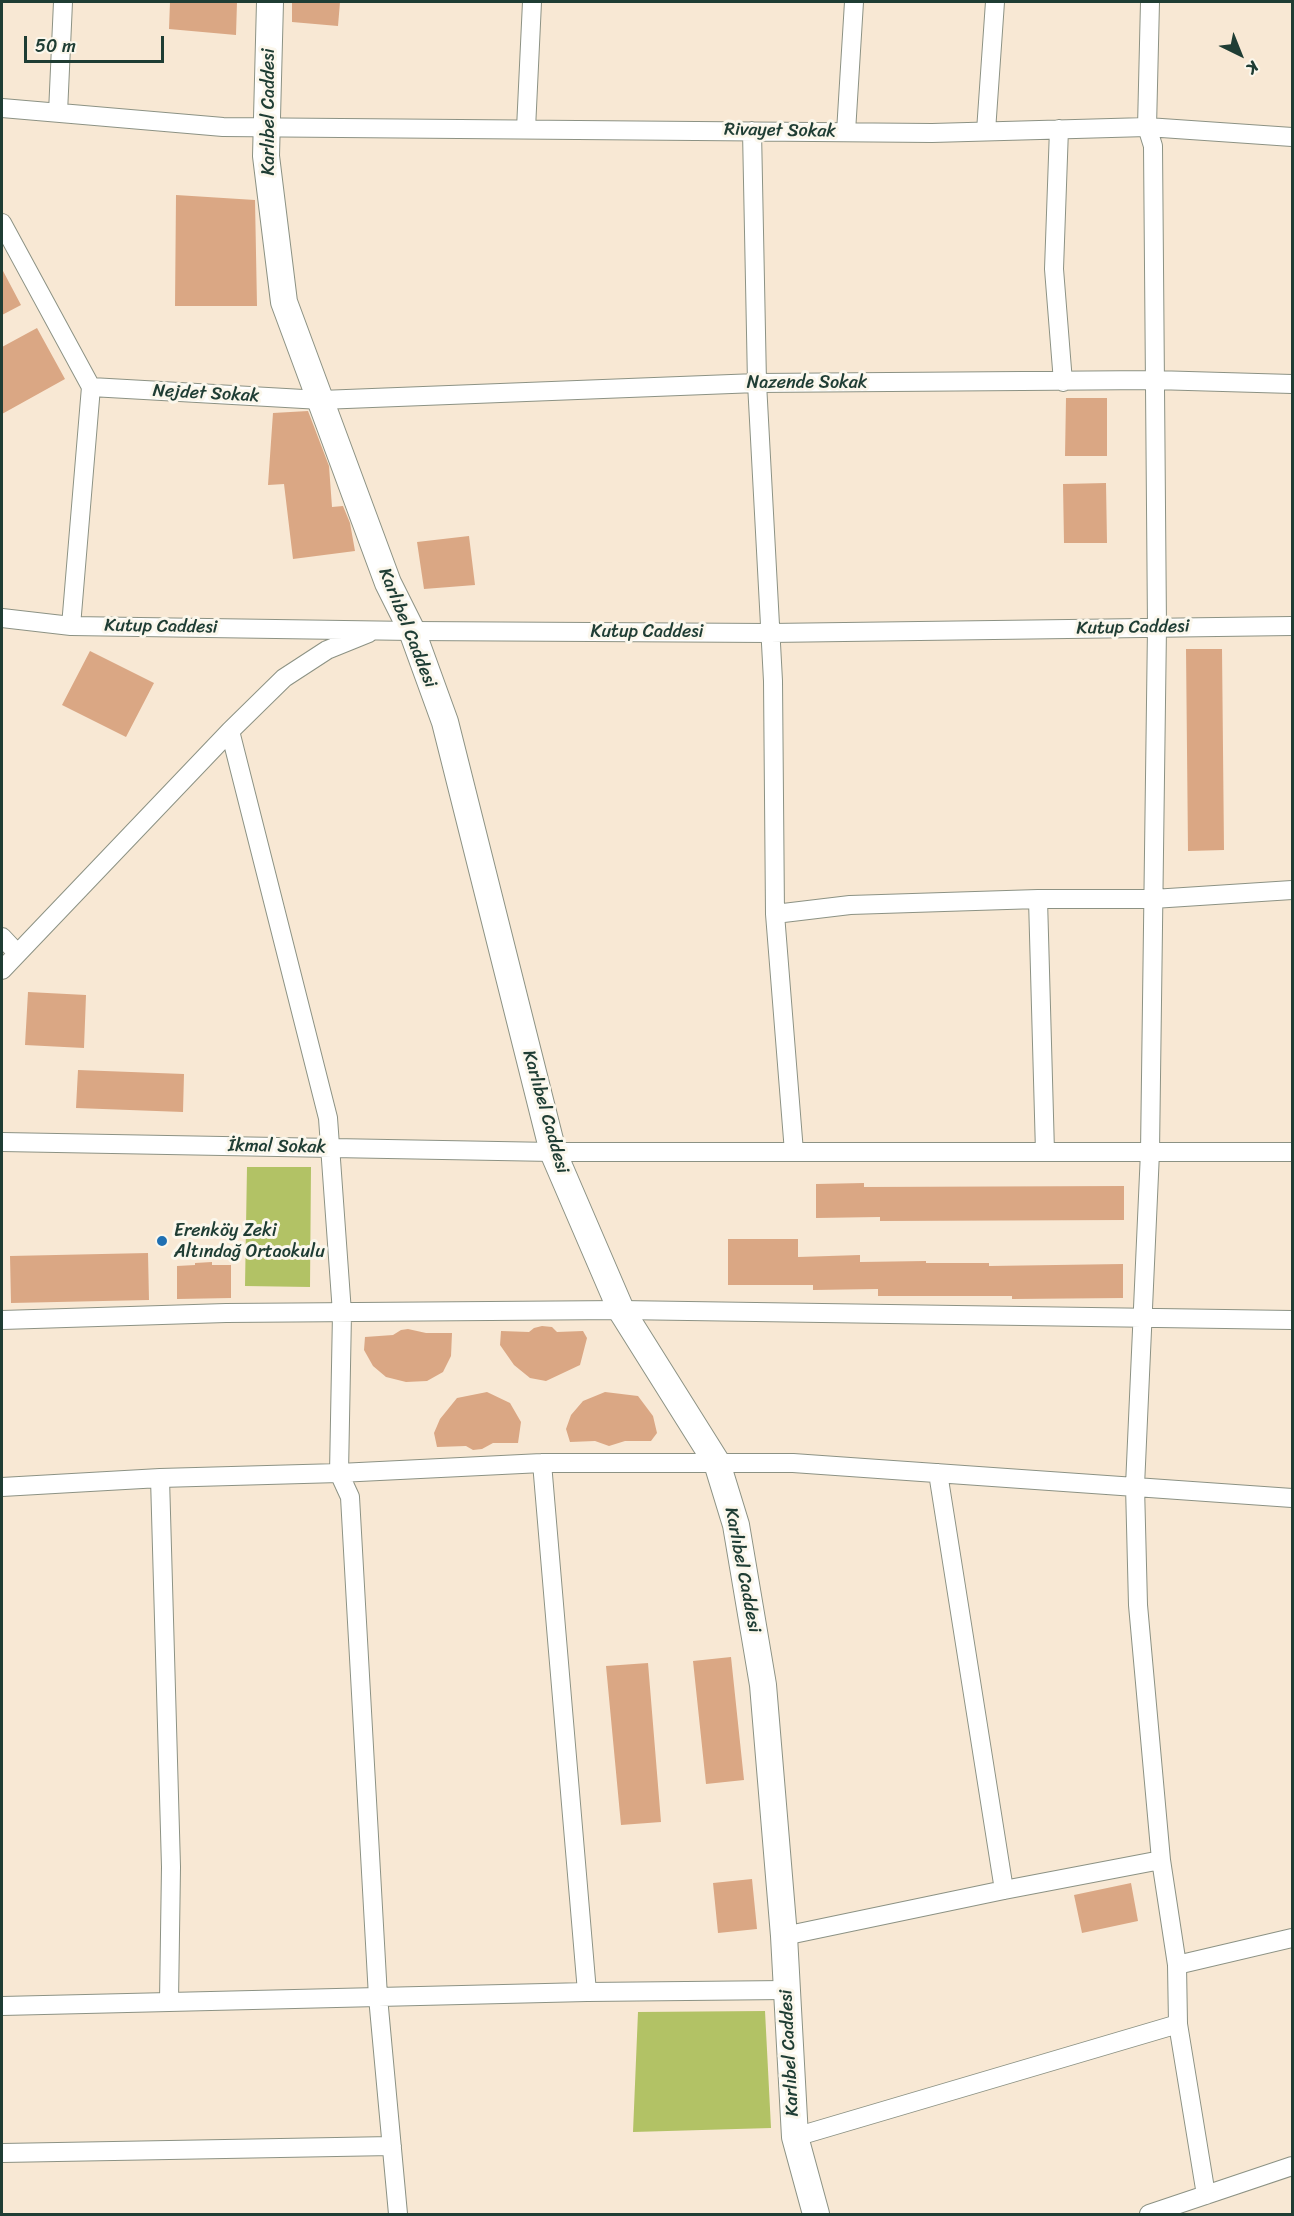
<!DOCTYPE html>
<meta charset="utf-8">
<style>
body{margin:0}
#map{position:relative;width:1294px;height:2216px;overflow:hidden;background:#f8e8d4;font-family:Sriracha,sans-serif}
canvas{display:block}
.frame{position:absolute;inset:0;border:3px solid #1f3d34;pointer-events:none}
.north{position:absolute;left:1210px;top:24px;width:60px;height:60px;-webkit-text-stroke:4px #fbf7ec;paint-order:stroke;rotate:137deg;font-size:16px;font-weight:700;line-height:24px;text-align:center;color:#1f3d34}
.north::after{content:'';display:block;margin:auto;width:21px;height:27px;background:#1f3d34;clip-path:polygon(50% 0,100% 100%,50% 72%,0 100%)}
.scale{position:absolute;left:24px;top:36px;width:140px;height:27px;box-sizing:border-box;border:3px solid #1f3d34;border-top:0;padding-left:8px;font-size:18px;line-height:21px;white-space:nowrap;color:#1f3d34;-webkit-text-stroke:4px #fbf7ec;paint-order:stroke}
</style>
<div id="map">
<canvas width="1294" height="2216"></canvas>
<div class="frame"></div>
<div class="north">K</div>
<div class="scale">50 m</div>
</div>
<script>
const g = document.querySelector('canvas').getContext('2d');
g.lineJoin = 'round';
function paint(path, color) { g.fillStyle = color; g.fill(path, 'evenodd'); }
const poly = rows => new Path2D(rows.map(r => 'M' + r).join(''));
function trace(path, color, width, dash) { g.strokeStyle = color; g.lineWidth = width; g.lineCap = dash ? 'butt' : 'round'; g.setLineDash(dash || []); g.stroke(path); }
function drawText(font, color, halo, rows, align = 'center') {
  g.font = font + ' Sriracha,sans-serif'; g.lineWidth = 6; g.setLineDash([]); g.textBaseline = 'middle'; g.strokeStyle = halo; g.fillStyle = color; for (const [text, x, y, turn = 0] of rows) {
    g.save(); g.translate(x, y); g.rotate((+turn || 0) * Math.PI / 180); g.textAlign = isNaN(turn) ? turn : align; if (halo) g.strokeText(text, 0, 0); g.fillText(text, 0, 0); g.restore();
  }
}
paint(poly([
 [247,1167,311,1167,310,1287,245,1286],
 [765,2011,771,2128,633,2132,638,2012]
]), '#b2c265');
paint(poly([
 [170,2,237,2,236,35,169,29],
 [292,2,340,2,338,26,292,22],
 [176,195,255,200,257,306,175,306],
 [2,269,21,305,2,315],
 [37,328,65,379,2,414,2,347],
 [1066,398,1107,398,1107,456,1065,456],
 [308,411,329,466,332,507,343,506,350,523,355,551,293,559,284,484,268,485,273,413],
 [1106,483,1107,543,1064,543,1063,484],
 [469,536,475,585,424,589,417,542],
 [1186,649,1222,649,1224,850,1188,851],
 [90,651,154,683,126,737,62,705],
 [28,992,86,995,84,1048,25,1045],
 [78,1070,184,1074,183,1112,76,1108],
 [864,1183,864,1187,1124,1186,1124,1220,880,1221,880,1217,816,1218,816,1184],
 [728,1239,798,1239,798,1257,860,1255,860,1262,926,1261,926,1263,989,1263,989,1266,1123,1264,1123,1298,1012,1299,1012,1296,878,1296,878,1289,813,1290,813,1285,728,1285],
 [148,1253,149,1300,11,1303,10,1256],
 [212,1262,212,1265,231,1265,231,1298,177,1299,177,1266,195,1265,195,1263],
 [542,1326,552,1327,557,1332,583,1331,587,1338,580,1365,546,1381,530,1378,514,1365,500,1345,501,1331,529,1332,534,1328],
 [408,1329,426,1333,452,1333,451,1356,443,1372,427,1381,406,1382,386,1377,373,1366,364,1350,365,1337,393,1335,401,1330],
 [487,1392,510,1403,521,1422,518,1443,493,1443,482,1449,473,1450,466,1446,437,1447,434,1433,440,1419,457,1398],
 [605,1392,638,1396,653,1416,657,1433,651,1441,625,1441,609,1446,595,1441,570,1442,566,1429,571,1415,583,1401],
 [731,1657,744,1780,706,1784,693,1661],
 [648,1663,661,1822,621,1825,606,1666],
 [752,1879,757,1929,718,1933,713,1883],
 [1131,1883,1138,1921,1082,1933,1074,1895]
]), '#daa784');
const street = poly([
 [1150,2,1147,127,1153,146,1157,627,1150,1152,1135,1486,1138,1605,1161,1860,1177,1965,1178,2024,1206,2195],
 [2,108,223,127,932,133,1147,127,1292,137],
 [58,113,63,2],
 [526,129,532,2],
 [1059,129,1054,269,1063,382],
 [752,131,757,383,773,681,775,914,794,1152],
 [986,131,995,2],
 [846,132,854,2],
 [2,223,91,387,71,626],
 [91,387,321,400,757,383,1154,380,1292,384],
 [2,618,71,626,412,631,770,633,1292,626],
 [230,731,328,1118,342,1313,339,1473,350,1497,378,1997,398,2214],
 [1038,899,1045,1152],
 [775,914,850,905,1038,899,1153,899,1292,890],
 [2,937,17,953],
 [2,970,230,731,284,678,327,650,369,633],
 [2,1142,553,1152,1292,1152],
 [2,1320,226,1313,621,1310,1292,1320],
 [542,1463,587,1992],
 [938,1473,1004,1890],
 [160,1478,171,1867,169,2001],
 [2,1487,160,1478,339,1473,542,1463,793,1463,1292,1498],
 [784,1936,1004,1890,1161,1860],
 [1177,1965,1292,1938],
 [2,2006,587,1992,786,1990],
 [795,2137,1178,2024],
 [2,2153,392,2146],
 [1149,2214,1292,2166]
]);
const secondary = poly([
 [270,2,266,156,284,302,388,583,412,631,445,722,553,1152,621,1310,717,1463,736,1525,763,1685,784,1936,795,2137,816,2214]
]);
trace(street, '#8c9284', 20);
trace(secondary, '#8c9284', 28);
trace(street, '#fff', 18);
trace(secondary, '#fff', 26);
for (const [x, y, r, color] of [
 [162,1241,6,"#1f6fb2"]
]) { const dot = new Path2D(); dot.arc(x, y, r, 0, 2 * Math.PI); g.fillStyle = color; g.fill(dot); trace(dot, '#fbf7ec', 2); }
drawText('18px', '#1f3d34', '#fbf7ec', [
 ["Karlıbel Caddesi",269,112,-90],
 ["Rivayet Sokak",780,131,1],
 ["Nazende Sokak",807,383],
 ["Nejdet Sokak",206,394,3],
 ["Kutup Caddesi",161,627,1],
 ["Karlıbel Caddesi",407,628,68],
 ["Kutup Caddesi",1133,628,-1],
 ["Kutup Caddesi",647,632],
 ["Karlıbel Caddesi",545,1112,74],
 ["İkmal Sokak",277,1147,1],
 ["Karlıbel Caddesi",742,1570,79],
 ["Karlıbel Caddesi",790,2053,-93]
]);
drawText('18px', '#1f3d34', '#fbf7ec', [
 ["Erenköy Zeki",174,1231],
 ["Altındağ Ortaokulu",174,1252]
], 'left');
</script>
